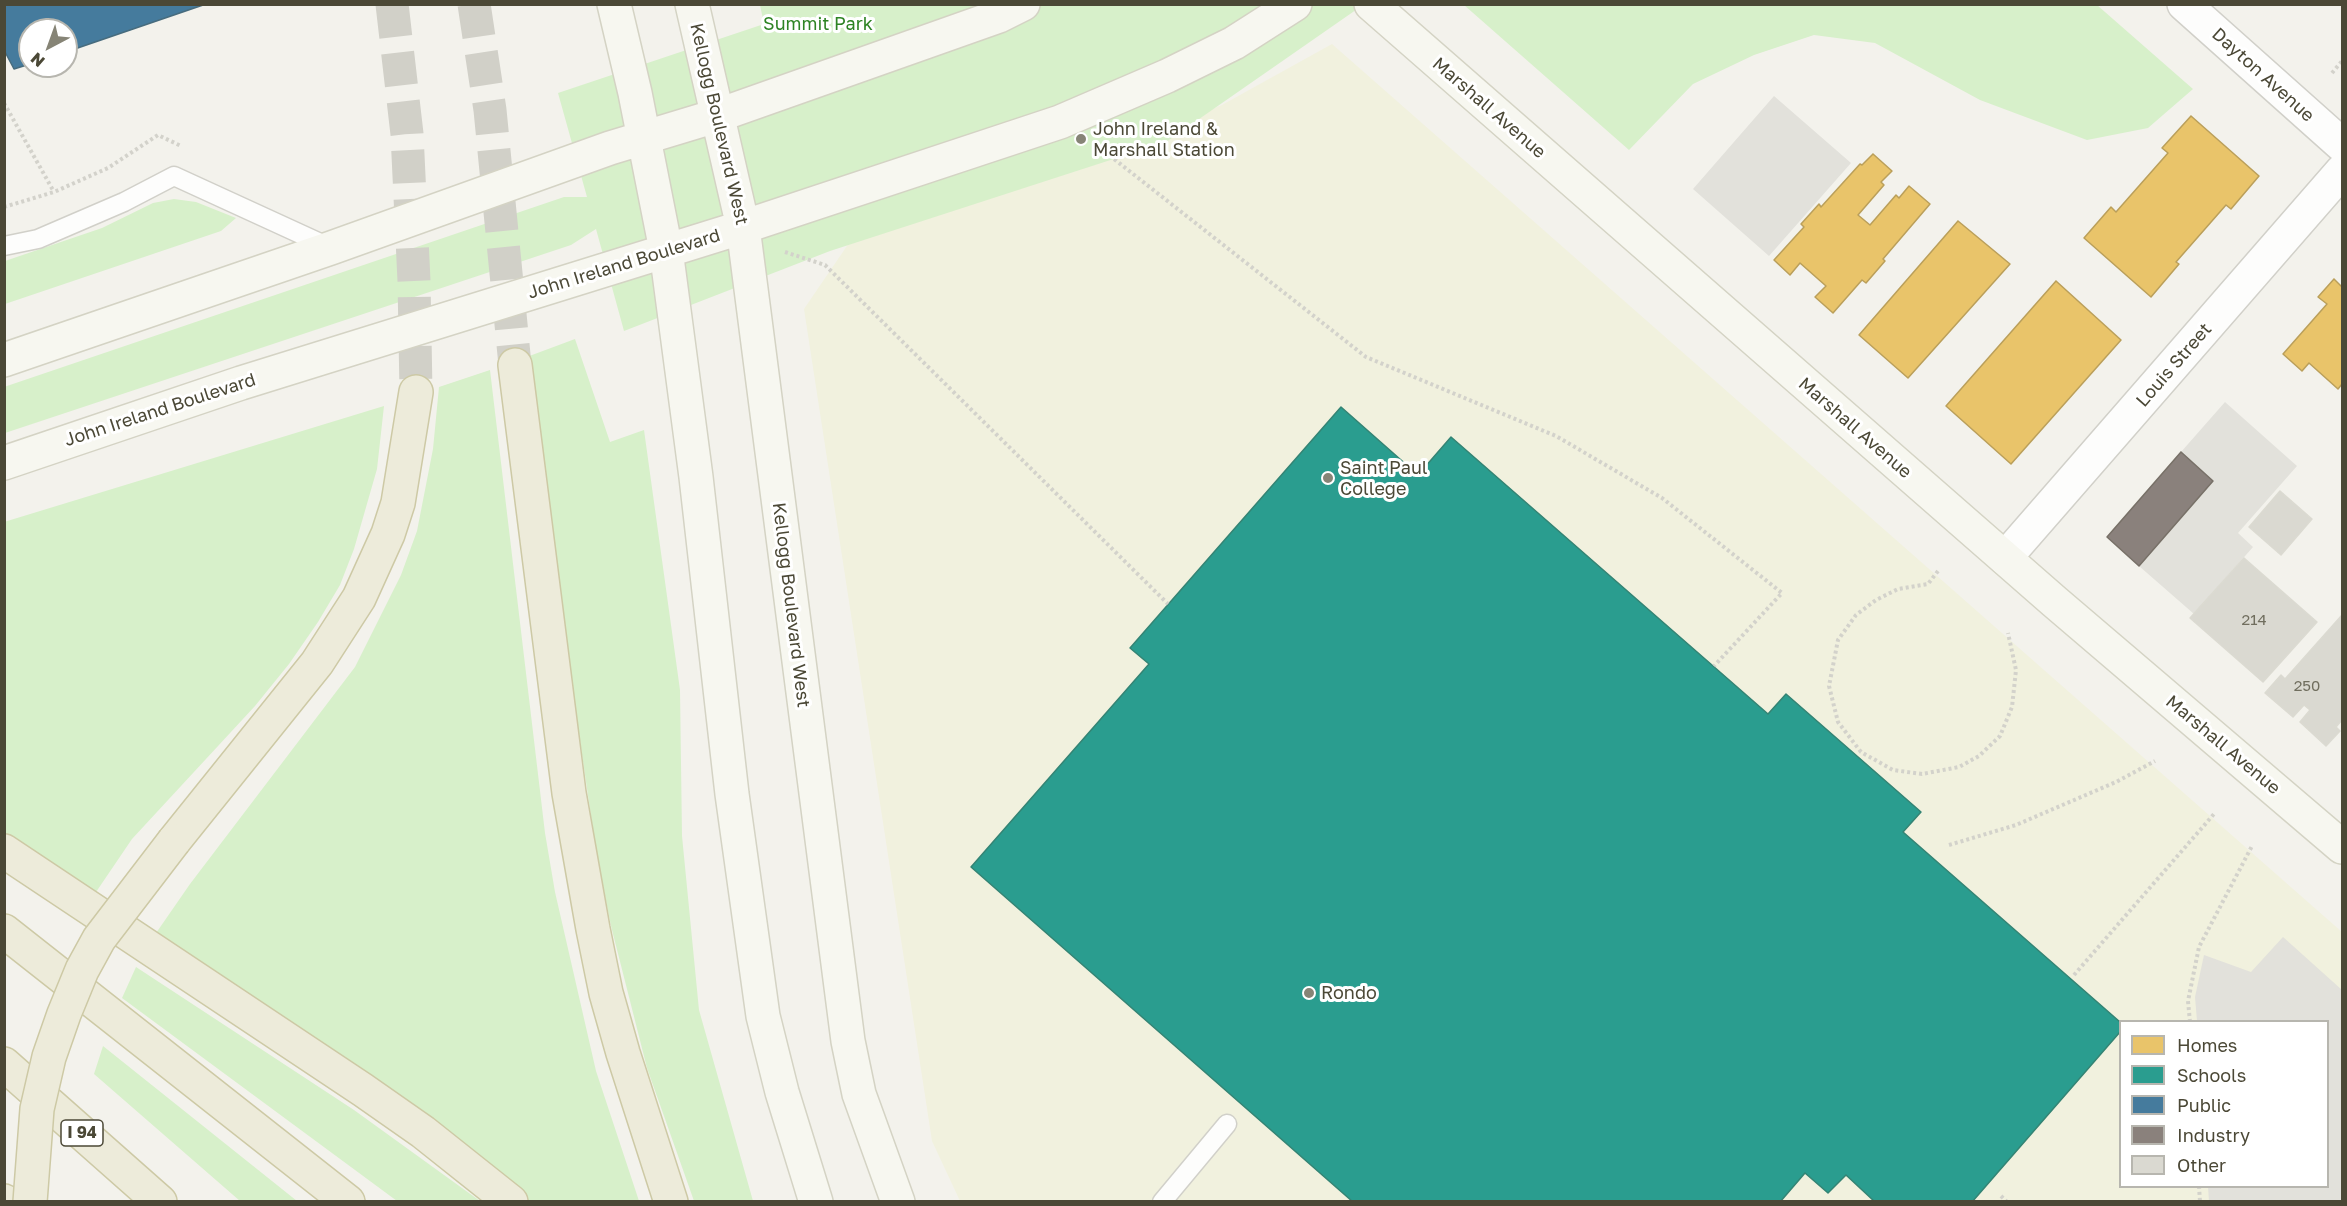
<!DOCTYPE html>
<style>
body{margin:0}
#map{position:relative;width:2347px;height:1206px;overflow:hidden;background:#f3f2ec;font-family:"Golos Text",sans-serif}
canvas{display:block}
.frame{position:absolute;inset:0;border:6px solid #4b4836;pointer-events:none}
.legend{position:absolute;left:2119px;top:1020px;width:210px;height:168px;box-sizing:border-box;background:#fff;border:2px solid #b7b6af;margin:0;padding:8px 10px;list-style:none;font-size:18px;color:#4b4836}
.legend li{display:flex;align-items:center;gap:12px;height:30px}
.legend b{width:30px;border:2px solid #b7b6af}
.north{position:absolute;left:18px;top:18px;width:60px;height:60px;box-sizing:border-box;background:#fff;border:2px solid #b7b6af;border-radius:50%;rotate:221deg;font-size:16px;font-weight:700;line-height:24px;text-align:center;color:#4b4836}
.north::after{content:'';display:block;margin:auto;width:21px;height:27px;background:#868476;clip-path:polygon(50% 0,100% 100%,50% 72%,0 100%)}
</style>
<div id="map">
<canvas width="2347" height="1206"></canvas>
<div class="frame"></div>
<ul class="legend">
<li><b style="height:16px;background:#e9c46a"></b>Homes</li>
<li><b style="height:16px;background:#2a9d8f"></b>Schools</li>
<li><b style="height:16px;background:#457b9d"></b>Public</li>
<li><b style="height:16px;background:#8a817c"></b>Industry</li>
<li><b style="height:16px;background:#dad9d1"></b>Other</li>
</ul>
<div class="north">N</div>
</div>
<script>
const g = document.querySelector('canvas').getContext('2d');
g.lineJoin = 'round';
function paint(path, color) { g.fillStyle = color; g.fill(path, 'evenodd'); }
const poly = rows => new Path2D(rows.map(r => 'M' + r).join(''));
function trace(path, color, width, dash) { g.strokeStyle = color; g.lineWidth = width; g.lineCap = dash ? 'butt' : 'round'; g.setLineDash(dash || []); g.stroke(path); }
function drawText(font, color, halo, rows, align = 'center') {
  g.font = font + ' "Golos Text",sans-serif'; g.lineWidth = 6; g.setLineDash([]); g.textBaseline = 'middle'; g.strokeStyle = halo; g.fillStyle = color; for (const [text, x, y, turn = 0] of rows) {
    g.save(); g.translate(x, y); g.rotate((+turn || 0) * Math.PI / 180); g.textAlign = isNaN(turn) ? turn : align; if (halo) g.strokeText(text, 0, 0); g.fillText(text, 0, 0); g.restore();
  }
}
paint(poly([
 [1332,44,2342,932,2342,1201,960,1201,932,1141,804,309,851,240,985,199,1222,105],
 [2120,1022,2328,1022,2328,1186,2120,1186]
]), '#f1f1de');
paint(poly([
 [760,5,1363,5,1166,142,830,251,624,331,596,229,571,245,5,433,4,387,564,197,587,197,558,93,764,24],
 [1464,5,2097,5,2193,89,2148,128,2087,140,1980,100,1875,43,1814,35,1754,55,1693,84,1629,150],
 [174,199,196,202,236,218,221,231,5,304,5,261,102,228,153,203],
 [575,339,610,442,644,430,680,690,682,836,699,1010,753,1201,694,1201,647,1068,611,926,596,850,524,358],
 [490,370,545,833,555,892,596,1071,639,1201,530,1201,154,936,190,884,355,667,401,575,417,531,433,449,439,387],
 [384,406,377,469,354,549,340,585,318,622,289,664,255,706,132,839,94,895,5,837,4,522],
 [136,967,354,1110,480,1201,397,1201,122,998],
 [103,1046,297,1201,240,1201,94,1074]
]), '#d7f0ca');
paint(poly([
 [1774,96,1851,163,1769,256,1693,189],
 [2225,402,2297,466,2238,533,2253,547,2194,614,2139,566,2213,481,2181,452],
 [2283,937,2342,990,2342,1201,2209,1201,2208,1187,2328,1186,2328,1022,2197,1021,2195,997,2204,955,2251,972]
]), '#e2e1db');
const homes = poly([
 [2191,116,2259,176,2231,209,2226,205,2176,262,2179,264,2151,297,2084,238,2111,207,2116,212,2168,153,2162,148,2191,116],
 [1873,154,1892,171,1881,182,1884,185,1858,215,1870,225,1896,195,1899,198,1909,186,1930,204,1883,259,1885,261,1866,283,1862,280,1833,313,1815,297,1826,286,1800,263,1790,275,1774,260,1804,227,1801,224,1819,204,1821,207,1860,164,1862,165,1873,154],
 [1958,221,2010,264,1908,378,1859,335,1958,221],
 [2334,279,2342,287,2342,384,2338,389,2309,363,2302,371,2283,354,2327,304,2318,297,2334,279],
 [2056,281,2121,340,2011,464,1946,406,2056,281]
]);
paint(homes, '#e9c46a');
trace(homes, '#ba9f5a', 1.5);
const schools = poly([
 [1341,407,1418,475,1451,437,1768,714,1786,694,1921,812,1903,832,2120,1022,2120,1032,1972,1202,1875,1202,1846,1175,1828,1193,1805,1173,1780,1202,1353,1202,971,867,1149,664,1130,648,1341,407]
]);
paint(schools, '#2a9d8f');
trace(schools, '#348474', 1.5);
const public = poly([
 [4,4,206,4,66,52,66,30,30,30,30,64,14,69,4,50,4,4]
]);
paint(public, '#457b9d');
trace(public, '#476c7e', 1.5);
const industry = poly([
 [2181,452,2213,481,2139,566,2107,537,2181,452]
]);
paint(industry, '#8a817c');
trace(industry, '#777067', 1.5);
const building = poly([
 [2280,491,2312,519,2281,555,2249,527,2280,491],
 [2244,558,2317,622,2263,682,2190,618,2244,558],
 [2342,615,2342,720,2336,727,2340,731,2326,746,2300,722,2310,710,2304,705,2293,717,2265,693,2281,675,2285,679,2342,615]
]);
paint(building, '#dad9d1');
trace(building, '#dbdad1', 1.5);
trace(poly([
 [392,4,407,134,414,281,416,392],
 [474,4,490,110,515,365]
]), '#d1d0c8', 33, [33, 16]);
const lane = poly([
 [4,246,38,239,124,202,174,176,331,248],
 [1162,1202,1227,1124]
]);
const street = poly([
 [2184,4,2342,145],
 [2005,558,2342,171]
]);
const secondary = poly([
 [614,4,635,93,666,250,696,477,732,794,763,1016,782,1092,816,1202],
 [692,4,743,227,848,1041,859,1094,898,1202],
 [1371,4,2055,602,2342,847],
 [4,360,331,248,610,148,719,115,999,16,1023,4],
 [4,463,241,383,743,227,1060,122,1167,76,1234,43,1295,4]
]);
const highway = poly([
 [515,365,569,793,593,929,606,993,623,1053,671,1202],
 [174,841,317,663,359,598,388,534,398,503,416,392],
 [4,851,363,1090,423,1132,511,1202],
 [4,931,348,1202],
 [4,1064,160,1202],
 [4,1201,6,1202]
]);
trace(lane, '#d1d0c9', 21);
trace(street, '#d1d0c9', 36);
trace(secondary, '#d4d3c4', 36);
trace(highway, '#cdc9a5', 36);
trace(poly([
 [2332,73,2342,61],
 [4,103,54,192],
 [1100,148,1366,357,1556,436,1662,498,1782,593,1714,666],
 [4,207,54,192,108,168,158,135,181,146],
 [785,252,825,265,1168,604],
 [1938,571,1928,584,1898,589,1876,600,1856,615,1838,640,1829,686,1838,722,1861,752,1893,770,1922,774,1959,767,1979,756,2000,736,2012,707,2016,670,2008,633],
 [1949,845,2016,825,2116,782,2155,761],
 [2074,975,2214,814],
 [2190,1022,2188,1001,2199,947,2252,846],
 [2199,1186,2200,1202],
 [2001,1196,2007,1202]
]), '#d3d2cb', 4, [3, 3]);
trace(lane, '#fdfdfc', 18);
trace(street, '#fdfdfc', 33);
trace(secondary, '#f7f7f0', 33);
trace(highway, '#edebda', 33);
const highwayBridge = poly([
 [30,1202,37,1109,49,1057,64,1014,82,970,99,939,174,841]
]);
trace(highwayBridge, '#cdc9a5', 36, []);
trace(highwayBridge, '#edebda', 33);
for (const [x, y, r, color] of [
 [1081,139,6,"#868476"],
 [1328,478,6,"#868476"],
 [1309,993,6,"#868476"]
]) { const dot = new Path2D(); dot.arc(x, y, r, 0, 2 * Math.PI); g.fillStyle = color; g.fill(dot); trace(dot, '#fff', 2); }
drawText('15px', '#706e5e', null, [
 ["214",2254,620],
 ["250",2307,686]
]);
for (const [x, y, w] of [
 [82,1133,42]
]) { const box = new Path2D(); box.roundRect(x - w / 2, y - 13, w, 26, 4.5); g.fillStyle = '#fff'; g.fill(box); trace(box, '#4b4836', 1.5); }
drawText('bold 16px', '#4b4836', null, [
 ["I 94",82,1133]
]);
drawText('18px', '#2d8323', '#fff', [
 ["Summit Park",818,24]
]);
drawText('18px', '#4b4836', '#fff', [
 ["Dayton Avenue",2263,75,42],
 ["Marshall Avenue",1489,108,41],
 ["Kellogg Boulevard West",719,124,77],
 ["John Ireland Boulevard",624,264,-17],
 ["Louis Street",2174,365,-49],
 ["John Ireland Boulevard",160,410,-18],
 ["Marshall Avenue",1855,428,41],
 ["Kellogg Boulevard West",791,605,83],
 ["Marshall Avenue",2223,745,40]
]);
drawText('18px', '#4b4836', '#fff', [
 ["John Ireland &",1093,129],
 ["Marshall Station",1093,150],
 ["Saint Paul",1340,468],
 ["College",1340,489],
 ["Rondo",1321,993]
], 'left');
</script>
